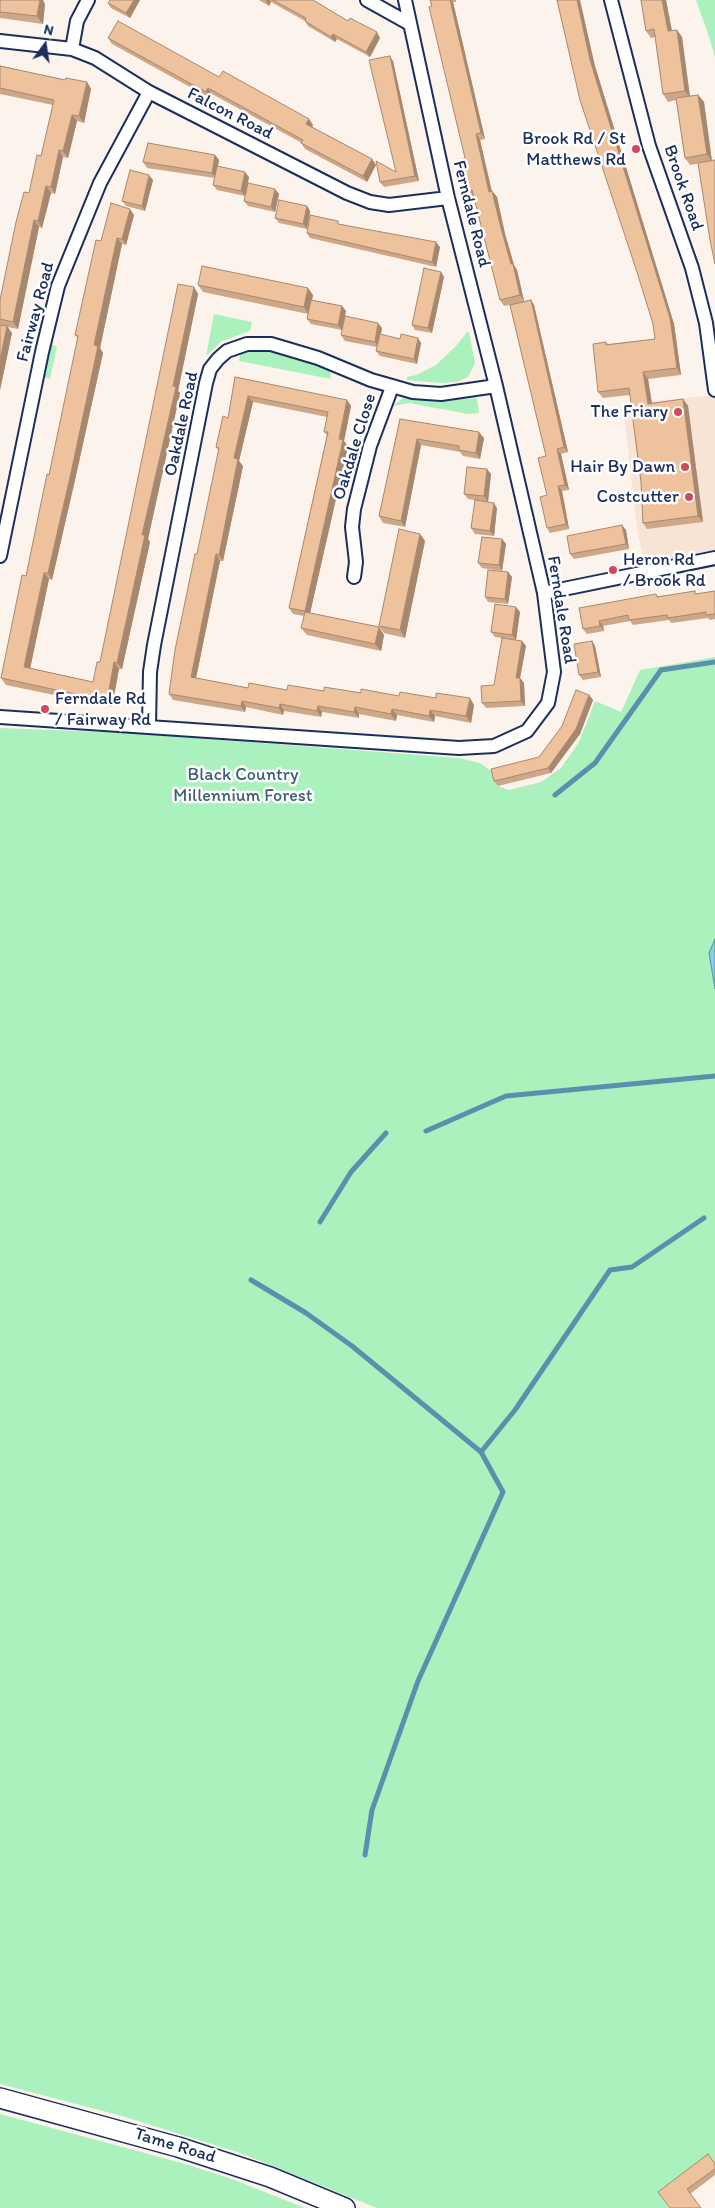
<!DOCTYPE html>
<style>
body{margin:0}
#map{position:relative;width:715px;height:2208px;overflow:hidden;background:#fcf3ec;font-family:Itim,sans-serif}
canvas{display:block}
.north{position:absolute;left:20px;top:20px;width:50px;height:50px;-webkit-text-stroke:4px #fff;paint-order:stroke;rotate:14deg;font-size:14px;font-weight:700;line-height:20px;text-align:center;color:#1b2f5e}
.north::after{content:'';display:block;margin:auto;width:18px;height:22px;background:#1b2f5e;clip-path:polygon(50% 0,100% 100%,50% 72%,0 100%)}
</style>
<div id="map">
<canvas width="715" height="2208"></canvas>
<div class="north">N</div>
</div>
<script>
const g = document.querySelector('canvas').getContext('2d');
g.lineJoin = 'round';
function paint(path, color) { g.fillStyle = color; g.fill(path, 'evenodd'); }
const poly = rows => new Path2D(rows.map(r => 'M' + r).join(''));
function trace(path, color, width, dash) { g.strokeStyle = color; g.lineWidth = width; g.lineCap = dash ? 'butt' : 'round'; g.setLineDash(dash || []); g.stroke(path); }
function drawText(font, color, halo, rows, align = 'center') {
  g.font = font + ' Itim,sans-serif'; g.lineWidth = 5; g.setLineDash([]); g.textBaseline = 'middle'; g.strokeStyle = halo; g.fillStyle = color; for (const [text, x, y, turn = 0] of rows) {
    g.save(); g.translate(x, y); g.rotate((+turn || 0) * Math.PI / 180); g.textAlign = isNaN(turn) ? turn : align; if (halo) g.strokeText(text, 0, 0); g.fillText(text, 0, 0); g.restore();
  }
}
paint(poly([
 [715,395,715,558,646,572,637,529,623,404]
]), '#f8e4d5');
paint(poly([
 [696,0,715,0,715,57,707,31],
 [214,314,252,322,250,331,222,341,206,356],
 [467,332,469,332,475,363,468,377,457,382,440,383,407,380,407,377,416,375,436,365,456,346],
 [49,344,57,346,50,379,42,377],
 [251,349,274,351,330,369,331,379,239,361,241,351],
 [403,398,438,400,477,398,479,413,468,414,409,403,393,406],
 [715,657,715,2164,661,2196,669,2208,377,2208,243,2154,122,2116,0,2084,0,728,130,733,459,758,480,763,495,774,498,786,509,790,541,782,561,768,579,742,595,701,621,712,640,670],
 [0,2114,182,2163,232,2179,305,2208,0,2208]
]), '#abf1bd');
const water = poly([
 [715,939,715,989,709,953,715,939]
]);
paint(water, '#84cfe4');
trace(water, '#5a8fae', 1);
trace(poly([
 [555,795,595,763,661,670,715,662],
 [426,1131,506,1096,715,1076],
 [320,1222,351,1172,386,1133],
 [251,1280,306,1313,352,1346,481,1452],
 [365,1855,372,1810,418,1681,503,1492,481,1452,515,1410,610,1270,632,1267,704,1218]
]), '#5a8fae', 5);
const street = poly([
 [367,0,410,24],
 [611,0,649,146,692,268,706,323,715,390],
 [0,41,72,49,95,58,149,92,347,193,370,202,389,205,448,198],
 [72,49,77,21,88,0],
 [0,556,42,352,58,286,100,183,149,92],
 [354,577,356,562,352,527,354,509,370,446,392,387],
 [544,593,715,558],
 [0,717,459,748,494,746,527,731,548,703,554,672,544,593,496,386,448,198,405,0],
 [149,726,150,672,154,645,206,383,210,369,218,359,227,351,247,344,271,344,318,358,371,380,413,392,441,394,496,386]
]);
const secondary = poly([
 [0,2098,178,2147,270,2177,345,2208]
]);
trace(street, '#1b2f5e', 16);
trace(secondary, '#1b2f5e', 22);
trace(street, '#fff', 12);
trace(secondary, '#fff', 19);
paint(poly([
 [0,0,45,4,43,24,0,18],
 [140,0,130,18,111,8,108,3],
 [259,0,313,0,348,21,380,38,370,57,337,39,335,42,308,26,305,21,271,2,269,6],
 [430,0,456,0,456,2,453,2,485,139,480,140,492,191,497,197,505,234,514,265,517,270,524,301,531,300,534,305,568,452,561,454,569,490,562,491,569,529,550,533,547,528,546,456,510,305,504,306,500,300,474,197,473,197,469,191,465,158],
 [641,0,666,0,672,30,677,30,682,37,690,96,698,95,704,102,712,161,690,165,685,158,676,100,668,102,663,94,655,37,651,38,646,31],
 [108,38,219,77,309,119,313,125,312,127,372,159,376,165,367,182,305,149,301,143,302,143,212,94,210,98,112,44],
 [393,61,419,181,384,187,380,182,396,172],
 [0,66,65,80,87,82,91,89,84,123,77,121,68,158,63,157,55,194,51,193,42,228,39,227,18,329,7,327,12,333,0,390,0,325,1,325,0,324,0,300,29,193,41,156,53,105,0,94],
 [595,66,674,324,681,375,648,379,652,403,683,399,688,406,703,522,647,529,643,523,641,482,630,395,603,398,598,392,606,342,608,344,655,339,653,324],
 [215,155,219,160,218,166,249,177,245,196,217,190,213,185,215,178,147,168,143,162],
 [153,180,145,211,126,206,122,201],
 [279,194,275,212,248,206,244,201],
 [307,206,310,211,307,229,279,223,275,218],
 [134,215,126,245,122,244,100,348,103,353,75,480,52,580,49,579,30,668,93,682,100,662,194,287,198,294,178,391,180,393,148,539,150,542,122,669,119,669,112,707,6,685,1,678,26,576,49,475,78,339,75,335,101,241],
 [341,224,440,247,436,267,310,238,307,233],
 [441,272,444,277,432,333,415,330,412,325],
 [198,285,313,295,312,300,342,306,346,311,342,330,311,324,307,319,308,314,203,292],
 [382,328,381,335,421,343,417,364,380,356,376,351,377,347,345,341,341,335],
 [235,377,351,406,344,441,348,446,310,613,379,627,384,635,381,651,307,635,301,628,304,616,293,614,289,608,327,435,324,432,327,417,253,402,239,461,243,466,223,561,220,561,196,678,248,688,287,690,361,693,399,696,474,705,471,723,435,716,434,722,397,715,396,721,359,714,359,718,322,712,321,717,284,711,283,715,246,707,245,712,173,700,169,694,219,452,216,447,228,418],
 [400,419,484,438,480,459,463,456,460,452,421,445,405,527,383,523,379,516],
 [491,474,488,502,468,499,464,494],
 [497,508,494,536,475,534,471,528],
 [626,530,629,549,574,559,570,554],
 [420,534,425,541,405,638,384,633,379,626],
 [502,539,506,544,502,571,482,568,478,563],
 [508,572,512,577,508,604,488,602,485,597],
 [715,591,715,619,710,620,708,618,671,623,669,620,633,625,630,621,603,626,604,631,587,634,583,629,579,608,658,596,696,594],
 [520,612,516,640,495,637,491,632],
 [522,641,526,646,520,678,524,683,525,706,486,708,482,703],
 [592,641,595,646,601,677,583,680,579,675],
 [589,695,593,700,580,734,551,773,498,786,494,781,539,757],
 [715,2164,715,2175,690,2194,658,2192]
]), '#cea788');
paint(poly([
 [40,0,43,0,45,4,43,24,37,16],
 [134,0,140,0,130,18,126,13],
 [266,0,269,0,271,2,269,6,266,1],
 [450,0,451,0,453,2,485,139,481,133],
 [577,0,580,0,595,66,674,324,681,375,677,368,590,60],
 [662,0,666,0,673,38,668,31],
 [677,30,682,37,690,98,685,91],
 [377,32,380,38,370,57,366,52],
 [333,34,337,39,335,42,331,37],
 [390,56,393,61,419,181,415,176],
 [87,82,91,89,84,123,79,116],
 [208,88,212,94,210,98,206,92],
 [698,95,704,102,712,162,707,154],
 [72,115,77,121,68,158,63,151],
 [309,119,313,125,311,130,306,124],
 [476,134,480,140,493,198,489,192],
 [59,150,63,157,55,194,51,187],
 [215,155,219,160,216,178,212,173],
 [372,159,376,165,367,182,363,176],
 [245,172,249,177,245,196,241,191],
 [149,175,153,180,145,211,142,206],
 [46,186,51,193,42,228,38,221],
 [275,189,279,194,275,212,271,207],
 [492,191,497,197,505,234,514,265,517,270,524,301,520,295,501,228],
 [307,206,310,211,307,229,303,224],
 [130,209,134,215,126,245,122,239],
 [34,220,39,227,18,329,13,322],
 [117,238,122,244,100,348,103,353,75,480,52,580,48,573,94,345],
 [436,242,440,247,436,267,432,262],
 [441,272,444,277,432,333,428,328],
 [194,287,198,294,178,391,180,393,148,539,150,542,122,669,117,663,142,535],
 [308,288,313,295,309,314,304,307],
 [531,300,534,305,568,452,564,447],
 [342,306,346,311,342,330,338,325],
 [378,323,382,328,378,347,375,342],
 [7,326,12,333,0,390,0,360],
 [418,338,421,343,417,364,414,359],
 [643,372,648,379,653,411,648,404],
 [248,396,253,402,239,461,243,466,223,561,219,555,234,458],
 [683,399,688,406,703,522,698,516],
 [347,400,351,406,344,441,348,446,309,618,305,611],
 [479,432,484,438,480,459,476,453],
 [417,439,421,445,405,527,401,521],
 [557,449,561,454,569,490,565,485],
 [487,469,491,474,488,502,484,496],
 [558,486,562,491,569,529,566,524],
 [494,503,497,508,494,536,490,531],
 [622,525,626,530,629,549,626,544],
 [420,534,425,541,405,638,400,630],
 [502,539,506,544,502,571,499,565],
 [216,554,220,561,195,683,191,677],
 [508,572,512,577,508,604,505,599],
 [44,573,49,579,29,674,24,667],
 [516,607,520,612,516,640,512,635],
 [599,621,603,626,604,631,600,626],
 [379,627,384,635,381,651,375,644],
 [522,641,526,646,520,678,524,683,525,706,521,701,516,678],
 [592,641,595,646,601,677,598,672],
 [114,662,119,669,112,707,107,701],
 [589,695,593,700,580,734,551,773,548,768],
 [470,698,474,705,471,723,466,716],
 [242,701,246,707,245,712,241,706],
 [280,704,284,711,283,715,279,708],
 [318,706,322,712,321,717,317,711],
 [355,707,359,714,359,718,354,712],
 [392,709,397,715,396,721,391,714],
 [430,710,435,716,434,722,429,716]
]), '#a7886f');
const building = poly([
 [0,0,40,0,37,16,0,12,0,0],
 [110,0,134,0,126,13,108,3,110,0],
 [273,0,313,0,348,21,350,18,377,32,366,52,333,34,331,37,305,21,306,18,273,0],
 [430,0,450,0,481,133,476,134,489,192,492,191,501,228,511,264,513,264,520,295,500,300,472,190,469,191,462,159,465,158,429,7,432,6,430,0],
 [557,0,577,0,590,60,670,318,677,368,643,372,648,404,683,399,698,516,643,523,641,482,629,388,598,392,593,344,606,342,606,345,655,339,653,324,637,272,580,100,557,0],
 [641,0,662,0,668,31,677,30,685,91,663,94,654,29,646,31,641,0],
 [118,21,219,77,223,71,309,119,306,124,372,159,363,176,301,143,303,140,208,88,206,92,108,38,118,21],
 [390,56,415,176,380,182,376,161,396,172,369,60,390,56],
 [0,66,65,80,66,78,87,82,79,116,72,115,63,151,59,150,51,187,46,186,38,221,34,220,13,322,0,319,0,300,16,222,24,192,29,193,37,155,41,156,54,100,0,88,0,66],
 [698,95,707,154,685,158,676,98,698,95],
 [148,143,215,155,212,173,143,162,148,143],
 [715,160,715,264,710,240,698,163,715,160],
 [217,166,245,172,241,191,213,185,217,166],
 [130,170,149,175,142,206,122,201,130,170],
 [248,183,275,189,271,207,244,201,248,183],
 [279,200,307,206,303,224,275,218,279,200],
 [111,203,130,209,122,239,117,238,94,345,98,346,71,473,48,573,44,573,24,667,93,682,97,662,100,662,178,284,194,287,173,386,176,387,142,535,145,535,117,663,114,662,107,701,1,678,22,575,26,576,47,474,49,475,78,336,75,335,96,240,101,241,111,203],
 [310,215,338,221,338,224,436,242,432,262,307,233,310,215],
 [202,266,308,288,304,307,198,285,202,266],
 [424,268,441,272,428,328,412,325,424,268],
 [311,300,342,306,338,325,307,319,311,300],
 [531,300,564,447,557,449,565,485,558,486,566,524,547,528,540,497,547,495,538,458,546,456,510,305,531,300],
 [345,316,378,323,375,342,341,335,345,316],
 [0,325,7,326,0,360,0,325],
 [380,334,400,339,401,334,418,338,414,359,376,351,380,334],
 [235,377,347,400,339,439,343,440,305,611,289,608,328,432,324,432,328,412,248,396,234,458,238,459,219,555,216,554,191,677,248,688,249,683,287,690,288,685,324,691,324,687,361,693,361,689,399,696,400,692,436,698,436,693,470,698,466,716,430,710,429,716,392,709,391,714,355,707,354,712,318,706,317,711,280,704,279,708,242,701,241,706,169,694,175,650,195,554,197,554,219,448,216,447,223,416,228,418,235,377],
 [400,419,479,432,476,453,459,450,459,446,417,439,401,521,379,516,400,419],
 [467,467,487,469,484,496,464,494,467,467],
 [475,500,494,503,490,531,471,528,475,500],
 [622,525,626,544,570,554,567,536,622,525],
 [399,529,420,534,400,630,379,626,399,529],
 [482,537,502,539,499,565,478,563,482,537],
 [488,570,508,572,505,599,485,597,488,570],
 [695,591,695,594,715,591,715,614,706,615,706,612,668,618,667,615,629,620,628,615,599,621,600,626,583,629,579,608,656,594,657,597,695,591],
 [495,604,516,607,512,635,491,632,495,604],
 [305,612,379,627,375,644,301,628,305,612],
 [502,638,522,641,516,678,520,678,521,701,482,703,481,686,494,685,502,638],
 [592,641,598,672,579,675,574,644,592,641],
 [576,690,589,695,576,729,548,768,494,781,491,769,539,757,562,726,576,690],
 [708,2154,715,2164,715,2169,687,2189,701,2208,670,2208,658,2192,708,2154]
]);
paint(building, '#efc29e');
trace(building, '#a7886f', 1);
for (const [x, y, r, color] of [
 [636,149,5,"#d1495b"],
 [678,412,5,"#d1495b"],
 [685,467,5,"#d1495b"],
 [689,497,5,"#d1495b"],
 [613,570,5,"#d1495b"],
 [45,709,5,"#d1495b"]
]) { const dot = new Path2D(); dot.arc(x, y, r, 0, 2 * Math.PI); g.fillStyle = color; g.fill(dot); trace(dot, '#fff', 2); }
drawText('18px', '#1b2f5e', '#fff', [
 ["Falcon Road",230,114,27],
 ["Brook Road",683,188,71],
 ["Ferndale Road",471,214,76],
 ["Fairway Road",36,312,-75],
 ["Oakdale Road",182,424,-78],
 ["Oakdale Close",355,447,-73],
 ["Ferndale Road",561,610,81],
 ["Tame Road",175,2146,17]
]);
drawText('18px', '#1b2f5e', '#fff', [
 ["Brook Rd / St",626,139],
 ["Matthews Rd",626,160],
 ["The Friary",668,412],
 ["Hair By Dawn",675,467],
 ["Costcutter",679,497],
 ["Heron Rd",623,560,"left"],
 ["/ Brook Rd",623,581,"left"],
 ["Ferndale Rd",55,699,"left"],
 ["/ Fairway Rd",55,720,"left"]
], 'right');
drawText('18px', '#3f6076', '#fff', [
 ["Black Country",243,775],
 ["Millennium Forest",243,796]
]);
</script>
